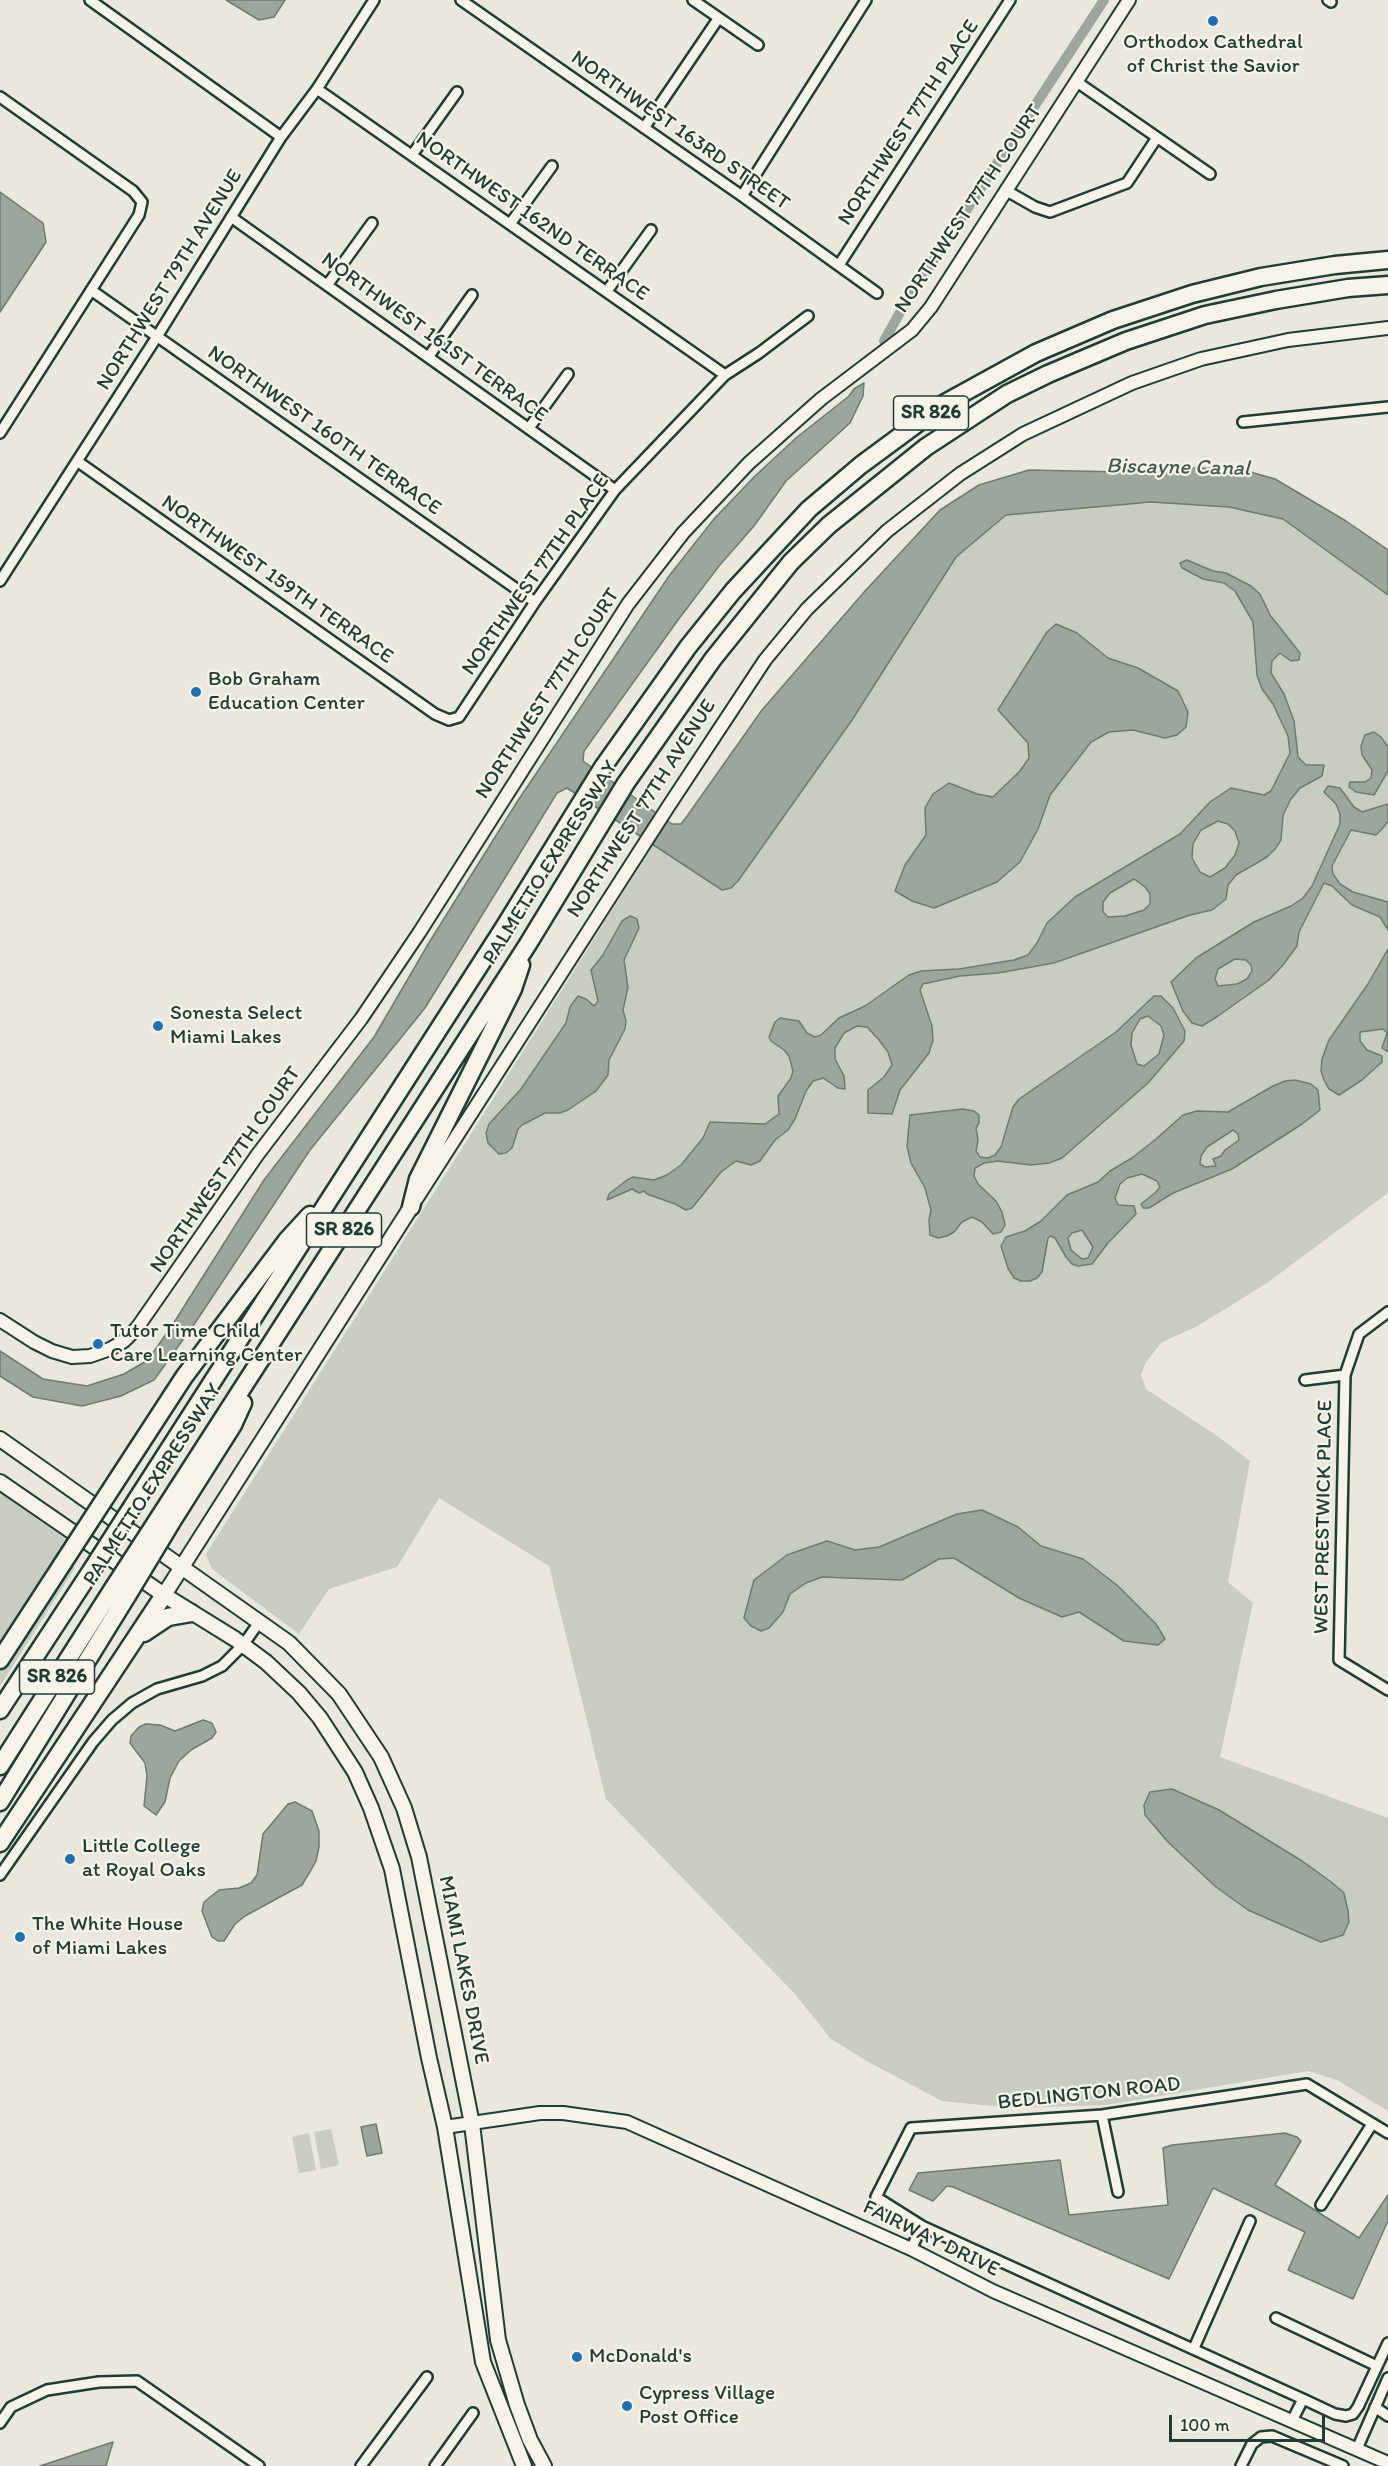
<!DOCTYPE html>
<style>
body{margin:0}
#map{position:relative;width:1388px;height:2466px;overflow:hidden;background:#eae8dd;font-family:Itim,sans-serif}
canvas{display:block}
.scale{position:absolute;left:1169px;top:2415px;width:156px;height:27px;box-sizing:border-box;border:3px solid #1f3d34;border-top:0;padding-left:8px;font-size:18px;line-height:21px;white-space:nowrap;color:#1f3d34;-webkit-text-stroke:4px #f7f3e8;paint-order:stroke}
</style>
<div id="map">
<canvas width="1388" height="2466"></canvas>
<div class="scale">100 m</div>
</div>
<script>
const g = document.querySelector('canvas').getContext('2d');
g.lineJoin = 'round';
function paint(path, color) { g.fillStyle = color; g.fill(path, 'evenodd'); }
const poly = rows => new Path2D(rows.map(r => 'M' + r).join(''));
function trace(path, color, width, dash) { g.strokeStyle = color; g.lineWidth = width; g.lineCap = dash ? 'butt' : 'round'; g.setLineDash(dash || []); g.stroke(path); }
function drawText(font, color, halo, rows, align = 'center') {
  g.font = font + ' Itim,sans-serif'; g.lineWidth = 4.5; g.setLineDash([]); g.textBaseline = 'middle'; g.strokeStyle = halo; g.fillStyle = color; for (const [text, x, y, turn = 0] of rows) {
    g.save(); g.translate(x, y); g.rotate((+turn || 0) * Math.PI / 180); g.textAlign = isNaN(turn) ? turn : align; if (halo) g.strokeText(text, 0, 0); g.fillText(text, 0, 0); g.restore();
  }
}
paint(poly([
 [1218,500,1283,515,1388,590,1388,1193,1267,1283,1196,1327,1162,1342,1146,1362,1141,1375,1146,1389,1216,1435,1250,1461,1228,1582,1253,1603,1220,1757,1388,1818,1388,2111,1337,2080,1308,2071,1106,2105,1013,2108,942,2101,872,2064,831,2039,795,1994,606,1799,549,1566,439,1498,397,1567,329,1589,299,1634,212,1569,206,1554,655,842,727,886,951,558,1009,510],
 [0,1493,68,1541,0,1649],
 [70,1565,75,1568,0,1686,0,1672],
 [331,2129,339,2165,321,2169,314,2132],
 [309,2133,316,2170,299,2173,292,2137]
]), '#c8ccc1');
const water = poly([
 [226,0,285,0,274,17,259,20,226,0],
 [0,192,43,223,46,242,0,312,0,192],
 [864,383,863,396,850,423,786,481,754,526,719,566,678,620,584,751,583,761,672,824,681,824,685,819,762,710,865,591,940,510,979,485,1029,470,1121,472,1190,468,1240,469,1275,479,1346,521,1388,550,1388,595,1283,519,1229,507,1151,502,1006,515,956,557,852,720,738,881,731,888,722,890,567,788,557,793,425,1008,310,1150,195,1323,154,1380,121,1396,82,1406,33,1397,0,1376,0,1351,43,1379,87,1386,124,1374,148,1360,173,1324,264,1180,374,1037,430,941,517,802,669,576,714,519,754,477,796,438,849,396,854,389,864,383],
 [1187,560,1213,571,1226,573,1251,586,1260,594,1270,615,1300,653,1299,660,1291,661,1280,653,1272,661,1271,673,1284,694,1294,721,1298,757,1306,765,1324,765,1322,776,1300,788,1291,799,1283,815,1281,840,1275,849,1267,857,1236,875,1228,885,1226,899,1212,910,1190,915,1054,963,998,973,960,976,923,984,920,990,932,1026,933,1040,929,1053,900,1090,892,1114,868,1113,868,1090,884,1077,892,1065,888,1052,879,1040,867,1027,857,1026,844,1033,835,1048,835,1059,844,1076,845,1089,838,1088,823,1078,813,1081,806,1091,795,1119,788,1130,775,1140,760,1161,751,1165,736,1161,721,1172,692,1208,686,1210,675,1204,647,1194,644,1191,639,1193,632,1189,607,1200,609,1194,627,1180,633,1177,654,1180,667,1175,681,1165,703,1138,710,1122,765,1124,779,1114,778,1096,791,1078,793,1071,789,1056,784,1050,771,1041,769,1037,775,1022,780,1018,799,1021,807,1033,815,1037,821,1035,839,1018,865,1006,909,975,921,971,959,969,1014,960,1028,955,1037,943,1047,923,1075,897,1180,834,1210,802,1231,788,1264,795,1271,791,1290,753,1288,736,1273,704,1262,689,1257,675,1253,622,1235,591,1224,583,1203,579,1182,568,1180,563,1187,560],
 [1218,821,1228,824,1235,831,1239,843,1235,855,1225,868,1210,877,1200,872,1192,858,1193,844,1201,830,1218,821],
 [1134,879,1145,887,1150,894,1150,904,1144,910,1125,916,1108,917,1103,912,1103,902,1110,893,1134,879],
 [1056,624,1077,633,1108,658,1138,668,1178,691,1188,712,1186,727,1177,735,1165,738,1133,730,1109,732,1091,742,1050,795,1038,829,1020,862,997,882,934,908,912,901,895,891,905,865,926,835,925,808,933,794,949,783,977,794,993,797,1020,771,1029,758,1028,743,998,710,1047,632,1056,624],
 [1374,732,1381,737,1388,747,1388,771,1374,795,1356,792,1349,787,1350,782,1365,782,1371,778,1372,770,1362,755,1361,746,1365,735,1374,732],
 [1328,786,1340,788,1354,807,1362,812,1388,804,1388,821,1383,828,1376,835,1351,830,1332,866,1333,874,1340,884,1353,892,1388,902,1388,930,1380,917,1352,905,1332,886,1324,883,1299,932,1297,946,1283,965,1269,980,1218,1016,1202,1026,1192,1023,1183,1011,1171,982,1196,958,1254,922,1291,906,1303,898,1312,886,1340,824,1340,814,1336,804,1324,792,1328,786],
 [1235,959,1246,960,1251,965,1252,971,1247,979,1237,984,1218,986,1215,979,1218,969,1235,959],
 [630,916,637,919,639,928,624,960,628,987,623,1010,626,1021,625,1029,609,1060,608,1075,596,1091,568,1110,560,1113,545,1113,522,1125,518,1129,512,1148,506,1153,499,1154,488,1143,486,1133,489,1124,521,1089,566,1023,570,1007,578,996,586,999,594,1006,598,1001,591,970,603,955,622,921,630,916],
 [1388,949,1388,1052,1382,1048,1387,1033,1383,1029,1360,1032,1360,1041,1367,1050,1382,1056,1382,1062,1362,1080,1339,1095,1329,1089,1324,1080,1321,1071,1322,1059,1329,1040,1368,984,1388,949],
 [1154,996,1161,996,1173,1008,1185,1031,1184,1041,1148,1083,1062,1158,1049,1163,1031,1165,998,1161,984,1163,975,1168,974,1176,978,1184,996,1201,1002,1212,1005,1225,1001,1232,993,1234,982,1222,972,1217,962,1222,954,1232,947,1236,938,1238,930,1235,929,1220,931,1210,925,1188,911,1163,907,1146,910,1115,963,1109,974,1111,979,1115,979,1123,976,1128,978,1140,976,1151,980,1157,988,1158,995,1155,1001,1147,1013,1107,1019,1099,1116,1032,1154,996],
 [1148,1016,1161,1026,1164,1035,1159,1054,1144,1066,1137,1064,1131,1045,1132,1033,1140,1019,1148,1016],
 [1295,1080,1311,1084,1318,1090,1320,1110,1302,1124,1232,1169,1173,1193,1149,1208,1143,1208,1141,1204,1156,1192,1160,1187,1157,1181,1142,1174,1127,1178,1120,1184,1115,1198,1118,1205,1134,1206,1136,1214,1108,1243,1092,1264,1078,1266,1072,1264,1066,1257,1055,1238,1051,1236,1048,1238,1042,1272,1037,1278,1030,1281,1021,1281,1014,1278,1008,1268,1001,1246,1006,1237,1025,1231,1041,1221,1067,1195,1098,1182,1110,1171,1132,1158,1156,1139,1183,1115,1197,1111,1228,1112,1273,1086,1285,1081,1295,1080],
 [1233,1130,1238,1134,1239,1140,1225,1150,1221,1156,1213,1159,1216,1166,1205,1167,1200,1164,1201,1156,1207,1147,1233,1130],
 [1082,1230,1093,1247,1088,1258,1082,1259,1071,1250,1068,1238,1072,1233,1082,1230],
 [982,1510,1018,1527,1041,1546,1083,1559,1118,1586,1156,1624,1165,1639,1158,1645,1124,1641,1079,1612,1062,1617,1019,1598,954,1558,939,1559,902,1580,822,1577,806,1583,790,1594,783,1612,769,1628,761,1631,751,1626,744,1618,754,1580,787,1555,827,1541,855,1550,879,1547,957,1514,982,1510],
 [203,1720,212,1723,216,1732,212,1738,191,1750,179,1761,170,1778,165,1802,156,1815,144,1806,147,1776,145,1763,130,1743,131,1736,139,1727,146,1724,160,1725,175,1731,203,1720],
 [1172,1789,1219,1810,1302,1861,1330,1881,1344,1893,1348,1911,1349,1922,1343,1935,1321,1942,1248,1910,1216,1887,1168,1842,1145,1815,1144,1805,1150,1792,1172,1789],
 [295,1802,312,1811,319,1831,319,1847,316,1861,311,1870,302,1885,245,1916,235,1924,224,1941,218,1941,212,1937,202,1911,204,1902,219,1890,239,1888,251,1883,257,1875,263,1834,288,1804,295,1802],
 [376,2124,382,2153,367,2156,361,2127,376,2124],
 [1285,2133,1297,2137,1301,2141,1275,2185,1359,2238,1388,2195,1388,2221,1353,2299,1288,2270,1305,2232,1213,2188,1169,2279,953,2187,947,2186,933,2201,909,2190,918,2173,1060,2160,1069,2215,1168,2205,1163,2148,1172,2145,1285,2133],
 [113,2442,106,2466,40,2466,113,2442]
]);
paint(water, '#9ca69c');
trace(water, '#6a7c72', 1.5);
trace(poly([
 [884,341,903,307,1104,0]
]), '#9ca69c', 10);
const minor = poly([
 [90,0,281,137],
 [461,0,742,196,877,293],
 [693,0,758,45],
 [1328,0,1331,2],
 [1077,82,1210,174],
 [317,89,725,375],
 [0,97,133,191,142,202,139,215,0,433],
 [644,128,718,19],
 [412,155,457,92],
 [1007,191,1035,207,1050,212,1127,183,1156,139],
 [742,196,866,0],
 [231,217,615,490],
 [510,224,552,166],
 [839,265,1010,0],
 [328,284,372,223],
 [91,290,535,602],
 [607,291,651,230],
 [429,356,472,295],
 [1243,422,1388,407],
 [529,428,568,374],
 [77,461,435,714,449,720,459,717,535,602,615,490,725,375,759,353,808,316],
 [0,581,158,335,281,137,317,89,374,0],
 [1388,1312,1359,1334,1345,1375,1339,1660,1388,1690],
 [1305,1380,1345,1375],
 [0,1875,93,1742,112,1720,132,1703,157,1689,202,1676,222,1666,243,1645,260,1621],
 [1102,2115,1118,2192],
 [1321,2205,1372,2124],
 [911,2249,922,2226],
 [1276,2318,1377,2366],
 [1194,2348,1250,2221],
 [1303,2399,1335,2414,1346,2416,1353,2414,1358,2407,1388,2343],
 [1375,2407,1388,2416],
 [1292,2421,1303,2399,922,2226,876,2197,911,2128,1102,2115,1307,2084,1388,2133],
 [0,2423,11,2407,47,2390,99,2382,137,2381,259,2466],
 [1357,2449,1388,2378],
 [361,2466,427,2377],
 [435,2466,473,2413],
 [1241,2466,1252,2444,1261,2437,1272,2436,1343,2466]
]);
const tertiary = poly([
 [417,1198,668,807,765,660,807,609,887,531,960,474,1023,434,1132,383,1201,359,1288,340,1388,328],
 [0,1320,34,1342,52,1351,72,1357,90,1356,110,1349,124,1341,137,1328,258,1154,361,1019,419,933,628,604,683,533,749,463,821,399,912,330,931,307,1129,0],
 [445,2127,540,2113,563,2113,627,2122,911,2249,993,2291,1388,2463]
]);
const secondary = poly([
 [0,1439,289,1643,339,1694,381,1757,404,1808,419,1857,472,2124,498,2340,517,2405,530,2440,544,2466],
 [0,1482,164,1595,235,1639,266,1662,299,1693,320,1718,355,1772,371,1808,392,1869,429,2058,445,2127,483,2362,524,2466],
 [164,1595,411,1207]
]);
const motorway = poly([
 [411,1207,418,1179,513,989,521,965],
 [115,1483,184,1377,287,1240,310,1215],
 [137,1499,503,929,603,767,688,647,733,591,809,509,861,465,945,403,1036,353,1113,320,1192,294,1261,277,1335,265,1388,260],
 [160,1516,528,944,626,783,713,659,791,562,829,525,926,447,1007,394,1048,374,1126,341,1205,315,1276,300,1348,288,1388,285],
 [171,1523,233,1425,243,1403],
 [144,1633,168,1617,191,1613],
 [0,1660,63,1563],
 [0,1710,91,1571],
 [0,1766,114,1587],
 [0,1802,127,1596],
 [0,1843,164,1595]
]);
trace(minor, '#1f3d34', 14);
trace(tertiary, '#1f3d34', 16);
trace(secondary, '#1f3d34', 18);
trace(motorway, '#1f3d34', 21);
trace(minor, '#f7f3e8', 9);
trace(tertiary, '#f7f3e8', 12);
trace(secondary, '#f7f3e8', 14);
trace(motorway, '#f7f3e8', 16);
const motorwayBridge = poly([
 [63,1563,115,1483],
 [91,1571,137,1499],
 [114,1587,160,1516],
 [127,1596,171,1523]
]);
trace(motorwayBridge, '#1f3d34', 21, []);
trace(motorwayBridge, '#f7f3e8', 16);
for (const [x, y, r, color] of [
 [1213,21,6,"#1f6fb2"],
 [196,692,6,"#1f6fb2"],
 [158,1026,6,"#1f6fb2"],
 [98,1344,6,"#1f6fb2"],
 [70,1859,6,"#1f6fb2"],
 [20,1937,6,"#1f6fb2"],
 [577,2357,6,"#1f6fb2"],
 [627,2406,6,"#1f6fb2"]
]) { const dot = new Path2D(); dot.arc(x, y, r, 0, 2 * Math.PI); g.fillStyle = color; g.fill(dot); trace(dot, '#f7f3e8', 2); }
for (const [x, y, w] of [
 [931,413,75],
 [344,1230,75],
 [57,1677,75]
]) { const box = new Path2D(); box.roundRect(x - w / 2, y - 17, w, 34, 4.5); g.fillStyle = '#f7f3e8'; g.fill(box); trace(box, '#1f3d34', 1.5); }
drawText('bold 20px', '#1f3d34', null, [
 ["SR 826",931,413],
 ["SR 826",344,1230],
 ["SR 826",57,1677]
]);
drawText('21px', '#1f3d34', '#f7f3e8', [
 ["Orthodox Cathedral",1213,43,"center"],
 ["of Christ the Savior",1213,67,"center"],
 ["Bob Graham",208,680],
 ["Education Center",208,704],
 ["Sonesta Select",170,1014],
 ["Miami Lakes",170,1038],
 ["Tutor Time Child",110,1332],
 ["Care Learning Center",110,1356],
 ["Little College",82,1847],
 ["at Royal Oaks",82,1871],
 ["The White House",32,1925],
 ["of Miami Lakes",32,1949],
 ["McDonald's",589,2357],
 ["Cypress Village",639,2394],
 ["Post Office",639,2418]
], 'left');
drawText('21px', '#1f3d34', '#f7f3e8', [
 ["NORTHWEST 77TH PLACE",909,123,-57],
 ["NORTHWEST 163RD STREET",680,131,35],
 ["NORTHWEST 77TH COURT",969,209,-56],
 ["NORTHWEST 162ND TERRACE",532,217,35],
 ["NORTHWEST 79TH AVENUE",170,280,-58],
 ["NORTHWEST 161ST TERRACE",434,338,36],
 ["NORTHWEST 160TH TERRACE",324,431,35],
 ["NORTHWEST 77TH PLACE",536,575,-55],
 ["NORTHWEST 159TH TERRACE",277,580,35],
 ["NORTHWEST 77TH COURT",548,694,-57],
 ["NORTHWEST 77TH AVENUE",642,809,-57],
 ["PALMETTO EXPRESSWAY",551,863,-58],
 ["NORTHWEST 77TH COURT",226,1170,-55],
 ["PALMETTO EXPRESSWAY",153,1485,-57],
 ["WEST PRESTWICK PLACE",1324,1517,-89],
 ["MIAMI LAKES DRIVE",463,1970,79],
 ["BEDLINGTON ROAD",1089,2094,-6],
 ["FAIRWAY DRIVE",931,2239,26]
]);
drawText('italic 22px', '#445c53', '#f7f3e8', [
 ["Biscayne Canal",1178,468,1]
]);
</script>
